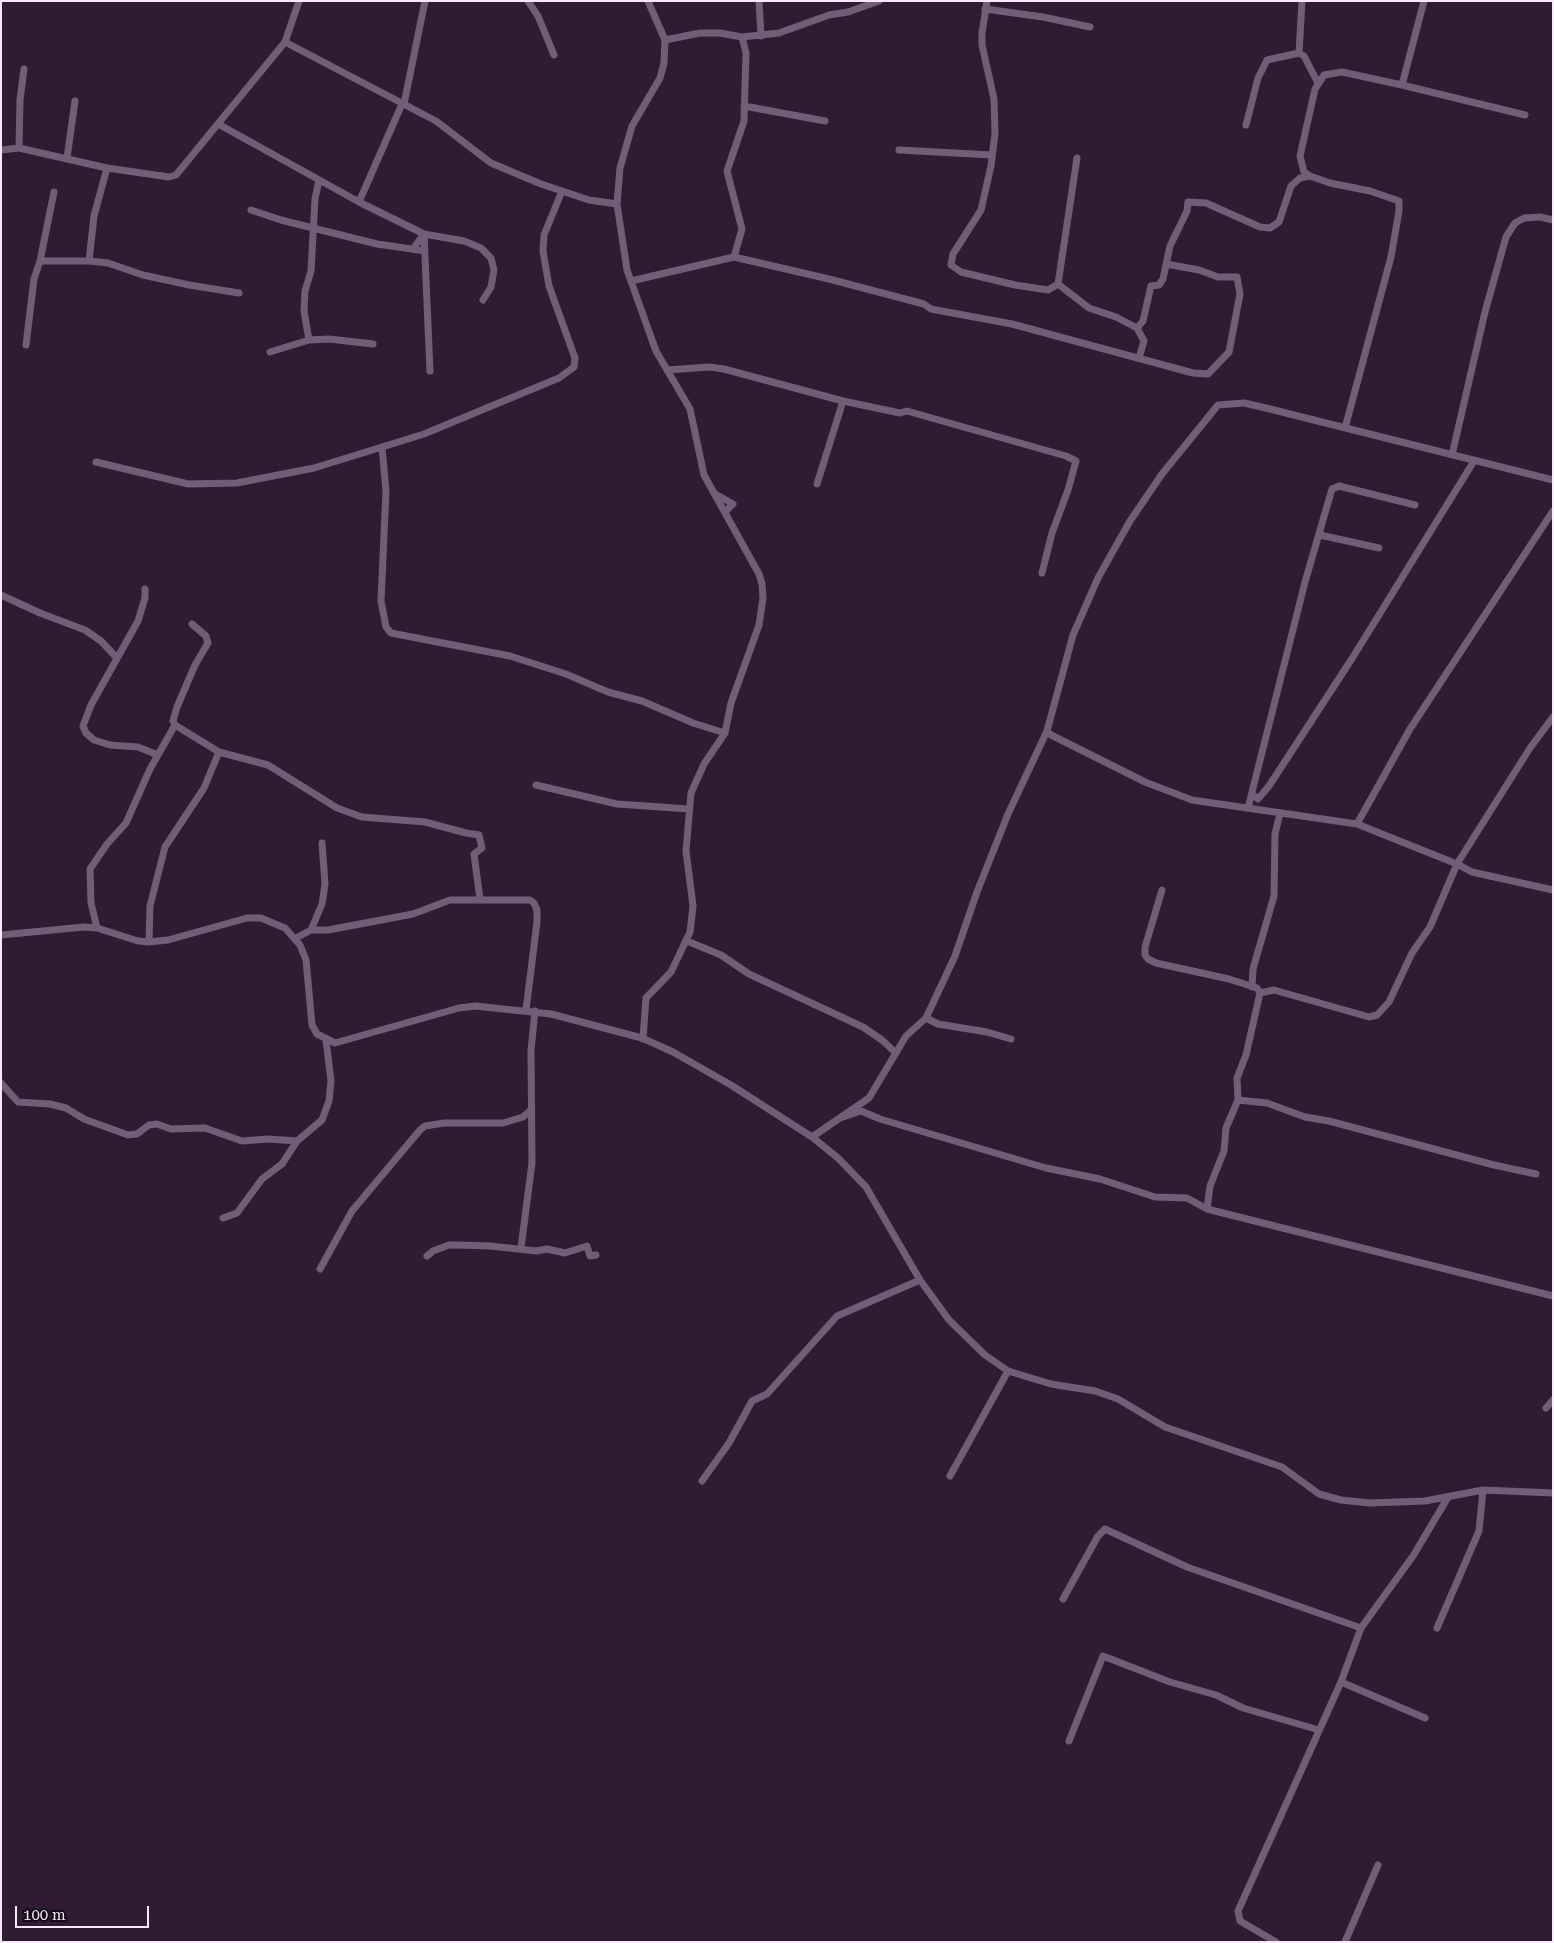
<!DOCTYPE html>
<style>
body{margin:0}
#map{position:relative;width:1554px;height:1943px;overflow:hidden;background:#2f1c33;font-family:"Roboto Serif",serif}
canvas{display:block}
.frame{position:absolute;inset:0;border:2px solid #f6eaf9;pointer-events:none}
.scale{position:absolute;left:15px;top:1906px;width:134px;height:22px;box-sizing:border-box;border:2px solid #f6eaf9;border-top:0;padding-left:6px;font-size:15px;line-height:18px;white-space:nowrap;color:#f6eaf9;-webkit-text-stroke:4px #120a14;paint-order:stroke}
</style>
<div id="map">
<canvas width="1554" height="1943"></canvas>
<div class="frame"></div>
<div class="scale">100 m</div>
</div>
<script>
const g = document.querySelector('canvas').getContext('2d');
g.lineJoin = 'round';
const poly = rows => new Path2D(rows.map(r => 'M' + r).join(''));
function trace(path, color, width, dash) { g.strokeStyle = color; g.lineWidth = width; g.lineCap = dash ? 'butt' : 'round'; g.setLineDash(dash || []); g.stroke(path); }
trace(poly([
 [528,1,538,16,554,55],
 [759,1,761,36],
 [987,1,982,33,982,45,994,99,995,133,991,166,981,210,953,254,951,265,961,272,1015,285,1048,290,1058,284,1077,158],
 [985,9,1043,17,1090,27],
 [742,37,746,53,744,121,727,171,742,229,734,257,829,279,924,304,931,309,1012,324,1193,373,1208,374,1229,352,1240,294,1237,277,1218,277,1199,270,1166,264],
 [665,40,700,33,720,33,742,37,779,33,829,15,848,12,879,1],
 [285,42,436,121,491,163,541,184,589,200,617,204],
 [1299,53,1302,1],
 [1402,85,1525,115],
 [404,104,425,1],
 [744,106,825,121],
 [220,125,359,202,424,234,464,241,481,248,491,258,494,270,491,287,483,300],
 [1246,125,1258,78,1267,60,1299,53,1304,56,1318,83],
 [19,148,20,100,24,69],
 [1,150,19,148,107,168,169,177,176,175,285,42,299,1],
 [899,150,992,155],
 [67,158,75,101],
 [107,168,94,216,89,261,108,263,143,275,189,285,239,293],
 [359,202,402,104],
 [251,210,281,220,377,244,425,251],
 [424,234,430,371],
 [413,249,424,234],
 [40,261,54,192],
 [631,281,734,257],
 [1058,284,1089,308,1116,317,1137,328],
 [309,340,304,311,305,291,311,271,315,199,319,180],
 [26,345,34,279,40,261,89,261],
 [270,352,309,340,329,339,373,344],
 [1139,358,1144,341,1137,328,1143,321,1151,286,1159,285,1163,279,1170,246,1187,211,1188,202,1206,203,1260,227,1270,228,1279,222,1291,186,1300,178,1310,176],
 [667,370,709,367,724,369,843,401,900,413,907,411,1066,456,1076,461,1068,490,1052,533,1042,573],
 [1345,428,1391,257,1399,211,1399,201,1370,191,1330,183,1310,176,1304,172,1300,156,1315,89,1324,75,1342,72,1402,85,1424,1],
 [382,447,386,491,381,601,386,627,391,633,510,656,566,674,608,692,642,701,693,723,725,733],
 [1452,455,1485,312,1506,237,1515,223,1524,218,1540,217,1553,220],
 [96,462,188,484,237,483,314,468,424,434,559,378,574,367,575,358,549,286,543,251,544,235,562,191],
 [1553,480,1270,409,1244,403,1218,405,1162,474,1130,521,1098,578,1073,635,1047,731,1051,735,1145,782,1192,800,1357,824,1457,864,1472,872,1553,890],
 [817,484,843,401],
 [717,495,733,504,725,512],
 [1320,535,1379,548],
 [145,589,145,598,138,621,91,705,83,726,86,733,94,740,110,745,138,747,158,755],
 [1,595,40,613,85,630,101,641,117,658],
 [192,624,206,636,208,643,195,665,177,707,173,721,175,725,219,752,268,765,337,808,362,817,425,822,466,833,479,835,482,848,474,854,480,899],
 [536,785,617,804,689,809],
 [1252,794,1258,799,1269,786,1353,657,1474,461],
 [1248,808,1305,582,1332,489,1339,486,1415,505],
 [1357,824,1410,729,1553,511],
 [1162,890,1145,947,1145,955,1148,959,1156,963,1229,979,1257,988,1260,993,1274,990,1369,1017,1377,1015,1389,1002,1412,953,1430,927,1457,864,1530,748,1553,717],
 [97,928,91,903,90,869,107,844,126,823,150,769,175,725],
 [311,930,322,904,325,884,322,843],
 [1,935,84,927,97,928,138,941,149,942,168,940,247,918,261,918,285,928,300,945,306,960,312,1025,317,1034,335,1043,459,1008,475,1006,551,1014,642,1038,673,1052,731,1085,812,1137,838,1158,866,1187,920,1280,949,1320,985,1355,1008,1371,1051,1384,1095,1391,1118,1399,1165,1427,1282,1467,1319,1494,1341,1500,1369,1503,1425,1501,1483,1490,1553,1493],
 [296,938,311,930,328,930,413,914,450,900,530,900,534,903,537,910,537,922,526,1010],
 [687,941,721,955,749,974,863,1027,882,1040,896,1053],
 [149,942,150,906,165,847,204,788,219,752],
 [1252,987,1253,969,1274,896,1275,834,1280,813],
 [926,1018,955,956,977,892,1008,814,1047,731],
 [643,1039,646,998,671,972,690,932,693,906,686,851,691,793,704,764,725,733,731,703,759,625,763,598,762,584,759,574,704,475,690,409,656,351,627,270,617,204,620,168,632,126,660,78,664,63,665,40,648,1],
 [1,1083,18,1102,50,1104,66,1108,84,1119,128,1135,137,1134,149,1125,157,1124,171,1129,205,1128,242,1141,268,1139,297,1141],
 [1238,1100,1267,1103,1305,1117,1329,1121,1494,1165,1536,1174],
 [840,1118,861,1111,880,1119,1046,1168,1100,1179,1155,1197,1187,1198,1207,1209,1553,1296],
 [812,1137,869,1098,906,1036,926,1018,938,1024,987,1032,1011,1039],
 [1207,1209,1210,1186,1224,1151,1226,1128,1238,1100,1237,1078,1246,1055,1260,993],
 [223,1218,237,1213,262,1179,282,1164,297,1141,322,1120,329,1101,331,1081,326,1040],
 [521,1248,532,1163,531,1050,535,1011],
 [427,1256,433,1251,449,1245,458,1245,490,1246,536,1251,547,1249,565,1253,587,1246,590,1256,596,1255],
 [320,1269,352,1211,420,1130,425,1126,444,1123,503,1123,523,1117,531,1110],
 [1546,1408,1553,1400],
 [950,1476,1008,1371],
 [702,1481,729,1443,752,1401,767,1394,837,1316,920,1280],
 [1063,1599,1098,1536,1105,1529,1187,1567,1361,1628],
 [1437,1628,1479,1531,1483,1490],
 [1341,1682,1425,1718],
 [1069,1741,1103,1656,1170,1682,1216,1695,1243,1708,1319,1730],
 [1276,1942,1240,1921,1238,1911,1341,1682,1361,1628,1413,1556,1447,1499],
 [1345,1942,1378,1865]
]), '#725d77', 7);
</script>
